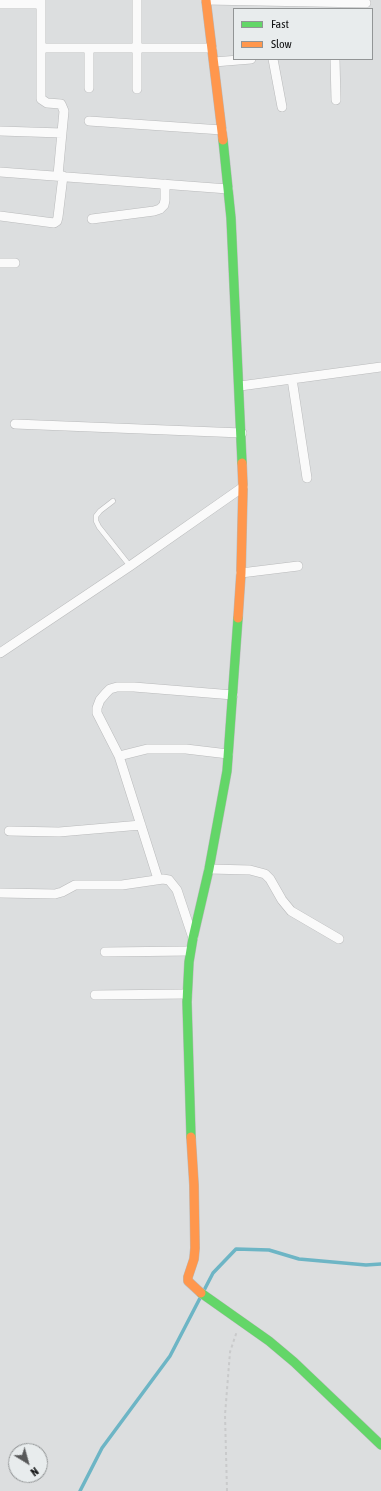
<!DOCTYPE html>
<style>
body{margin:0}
#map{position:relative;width:381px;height:1491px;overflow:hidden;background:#dcdedf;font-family:"Asap Condensed",sans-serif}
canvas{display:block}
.legend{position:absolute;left:233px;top:8px;width:140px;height:52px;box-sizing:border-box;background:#e8eced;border:1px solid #929596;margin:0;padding:5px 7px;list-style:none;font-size:12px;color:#111213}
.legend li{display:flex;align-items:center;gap:8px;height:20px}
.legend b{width:20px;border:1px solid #929596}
.north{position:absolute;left:8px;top:1443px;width:40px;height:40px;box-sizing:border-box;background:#e8eced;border:1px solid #929596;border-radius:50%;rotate:143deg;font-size:11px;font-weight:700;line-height:16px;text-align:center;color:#111213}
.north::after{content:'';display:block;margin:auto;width:14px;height:18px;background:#58595a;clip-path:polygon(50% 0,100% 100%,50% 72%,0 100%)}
</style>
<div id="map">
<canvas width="381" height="1491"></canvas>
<ul class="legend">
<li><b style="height:5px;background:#63d668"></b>Fast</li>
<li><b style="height:5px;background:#ff974d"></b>Slow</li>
</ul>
<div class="north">N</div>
</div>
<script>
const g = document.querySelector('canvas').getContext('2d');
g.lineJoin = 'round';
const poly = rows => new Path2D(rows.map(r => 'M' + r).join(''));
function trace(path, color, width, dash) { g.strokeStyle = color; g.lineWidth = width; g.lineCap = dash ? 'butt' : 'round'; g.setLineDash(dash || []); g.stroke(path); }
trace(poly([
 [80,1491,102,1448,170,1356,213,1273,236,1249,269,1250,299,1259,366,1265,381,1264]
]), '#6db5c5', 3.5);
const lane = poly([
 [113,501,100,511,96,516,96,521,99,527,130,566]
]);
const street = poly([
 [41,0,41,99,47,103,61,104,64,111,58,175],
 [137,0,137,89],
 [206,0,366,3],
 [0,4,41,4],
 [41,48,212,48],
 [273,59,282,107],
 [335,59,336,100],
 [214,62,251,59],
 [89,88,89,48],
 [89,121,222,130],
 [0,131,62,133],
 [0,172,228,189],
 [0,216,54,223,57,221,58,217,63,176],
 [92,219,154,211,160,209,164,205,165,200,165,184],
 [0,263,15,263],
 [292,379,307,478],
 [240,386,381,367],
 [15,424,242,433],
 [241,573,298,566],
 [0,653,130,566,243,487],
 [119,756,147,749,186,749,228,754],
 [9,831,59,832,141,825],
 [209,869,250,870,265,874,270,879,282,900,291,911,339,939],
 [158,879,119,756,97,713,97,708,100,700,106,693,110,689,117,687,134,687,233,695],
 [0,893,55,894,62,892,75,885,122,885,163,879,169,880,177,890,193,938],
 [105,952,190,951],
 [95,995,187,994]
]);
const fast = poly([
 [223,140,231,218,242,463],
 [191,1137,187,1002,189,962,193,938,209,869,227,771,238,618],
 [201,1293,269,1341,294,1362,381,1445]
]);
const slow = poly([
 [206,0,223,140],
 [238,618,241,573,243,487,242,463],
 [191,1137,194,1185,195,1248,194,1259,188,1277,188,1281,201,1293]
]);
trace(lane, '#b9babb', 5.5);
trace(street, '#b9babb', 10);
trace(fast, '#b9babb', 10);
trace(slow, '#b9babb', 10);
trace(poly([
 [227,1491,225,1415,230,1352,237,1331]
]), '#c9cacb', 2, [3, 3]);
trace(lane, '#fafafa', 4.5);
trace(street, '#fafafa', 9);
trace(fast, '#63d668', 9);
trace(slow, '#ff974d', 9);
</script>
